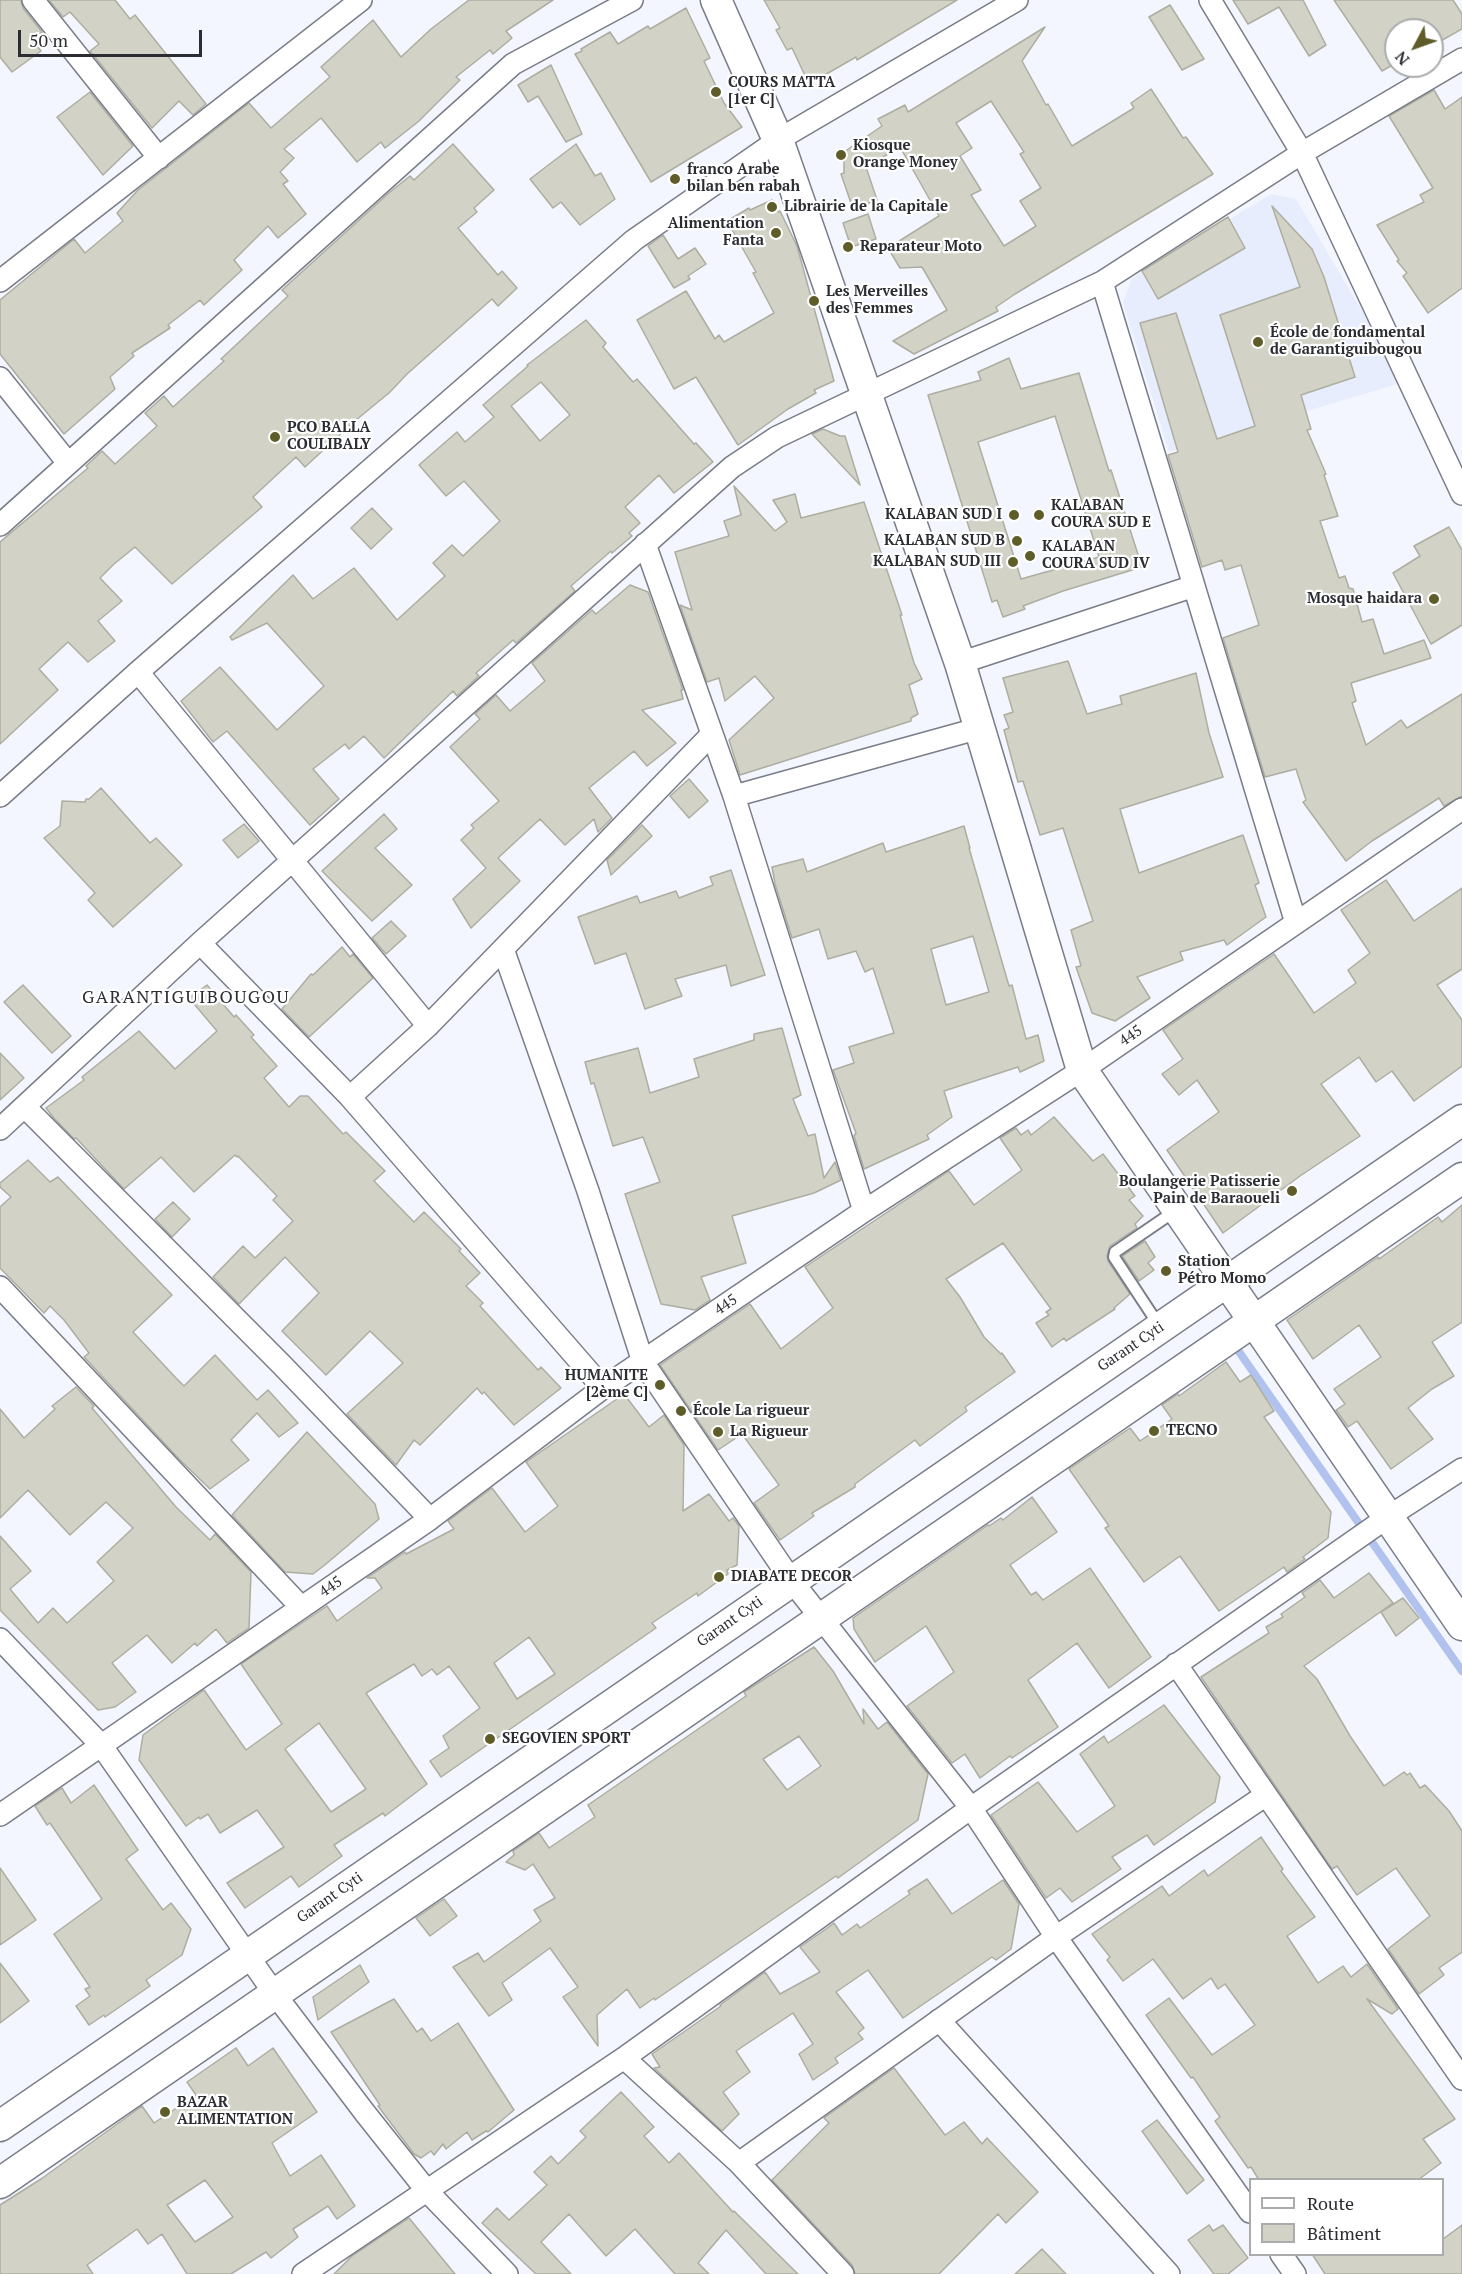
<!DOCTYPE html>
<meta charset="utf-8">
<style>
body{margin:0}
#map{position:relative;width:1462px;height:2274px;overflow:hidden;background:#f3f6fe;font-family:"PT Serif",serif}
canvas{display:block}
.legend{position:absolute;left:1249px;top:2178px;width:195px;height:78px;box-sizing:border-box;background:#fff;border:2px solid #aaabad;margin:0;padding:8px 10px;list-style:none;font-size:18px;color:#2b2d32}
.legend li{display:flex;align-items:center;gap:12px;height:30px}
.legend b{width:30px;border:2px solid #aaabad}
.north{position:absolute;left:1384px;top:18px;width:60px;height:60px;box-sizing:border-box;background:#fff;border:2px solid #aaabad;border-radius:50%;rotate:229deg;font-size:16px;font-weight:700;line-height:24px;text-align:center;color:#2b2d32}
.north::after{content:'';display:block;margin:auto;width:21px;height:27px;background:#5e5d2a;clip-path:polygon(50% 0,100% 100%,50% 72%,0 100%)}
.scale{position:absolute;left:18px;top:30px;width:184px;height:27px;box-sizing:border-box;border:3px solid #2b2d32;border-top:0;padding-left:8px;font-size:18px;line-height:21px;white-space:nowrap;color:#2b2d32;-webkit-text-stroke:4px #fff;paint-order:stroke}
</style>
<div id="map">
<canvas width="1462" height="2274"></canvas>
<ul class="legend">
<li><b style="height:8px;background:#fff"></b>Route</li>
<li><b style="height:16px;background:#d2d3c6"></b>Bâtiment</li>
</ul>
<div class="north">N</div>
<div class="scale">50 m</div>
</div>
<script>
const g = document.querySelector('canvas').getContext('2d');
g.lineJoin = 'round';
function paint(path, color) { g.fillStyle = color; g.fill(path, 'evenodd'); }
const poly = rows => new Path2D(rows.map(r => 'M' + r).join(''));
function trace(path, color, width, dash) { g.strokeStyle = color; g.lineWidth = width; g.lineCap = dash ? 'butt' : 'round'; g.setLineDash(dash || []); g.stroke(path); }
function drawText(font, color, halo, rows, align = 'center') {
  g.font = font + ' "PT Serif",serif'; g.lineWidth = 4.5; g.setLineDash([]); g.textBaseline = 'middle'; g.strokeStyle = halo; g.fillStyle = color; for (const [text, x, y, turn = 0] of rows) {
    g.save(); g.translate(x, y); g.rotate((+turn || 0) * Math.PI / 180); g.textAlign = isNaN(turn) ? turn : align; if (halo) g.strokeText(text, 0, 0); g.fillText(text, 0, 0); g.restore();
  }
}
paint(poly([
 [1271,194,1296,199,1404,382,1169,452,1123,302,1132,278]
]), '#e7edfd');
trace(poly([
 [1232,1349,1235,1346,1462,1671]
]), '#b0c2ed', 8);
const building = poly([
 [0,0,21,0,23,8,42,32,32,39,41,51,12,72,0,57,0,0],
 [49,0,115,0,130,19,135,15,206,104,193,115,179,101,152,128,90,51,99,44,70,12,63,17,49,0],
 [469,0,553,0,506,31,512,38,493,54,490,50,456,77,460,80,419,121,385,148,381,142,357,162,321,118,284,149,294,158,280,172,288,181,283,184,306,214,278,238,268,226,234,260,242,270,204,305,200,300,168,325,170,328,132,353,134,356,110,377,115,389,64,434,0,354,0,300,74,239,85,253,123,221,117,213,138,190,249,103,271,128,330,77,321,67,373,20,401,57,431,29,469,0],
 [764,0,957,0,857,60,856,57,809,84,792,48,787,50,776,30,780,28,764,0],
 [1233,0,1303,0,1326,45,1309,56,1279,7,1248,24,1233,0],
 [1334,0,1453,0,1462,14,1462,29,1432,46,1432,30,1396,30,1396,63,1382,71,1334,0],
 [1170,5,1204,59,1182,70,1149,17,1170,5],
 [686,8,710,58,704,61,724,103,742,127,651,182,575,54,582,51,581,49,610,32,618,44,648,26,650,29,686,8],
 [1045,27,1022,61,1046,105,1048,104,1072,146,1134,108,1131,103,1151,89,1183,138,1186,137,1213,174,1015,294,996,307,998,311,914,354,893,341,947,310,922,267,900,268,888,248,939,216,900,147,866,167,877,200,853,209,841,174,844,173,844,152,882,126,878,119,905,105,908,112,1045,27],
 [991,101,1024,152,1020,154,1041,188,1020,201,1036,226,1004,246,971,195,981,190,960,156,972,148,956,123,991,101],
 [551,65,582,134,566,142,538,96,528,102,518,85,551,65],
 [1434,90,1445,109,1462,97,1462,288,1428,313,1403,276,1407,273,1397,261,1399,260,1377,225,1424,202,1420,195,1433,188,1389,116,1434,90],
 [90,92,133,146,103,175,57,117,90,92],
 [453,144,494,190,474,208,477,212,458,228,498,275,502,271,517,288,498,306,492,299,407,374,389,393,356,420,305,467,296,457,253,497,262,507,172,584,135,547,114,564,100,578,122,601,98,621,115,641,88,662,68,642,39,669,58,690,0,744,0,542,88,468,86,466,102,451,115,464,157,426,145,413,164,396,173,407,224,361,221,359,288,296,282,290,390,192,410,176,414,180,453,144],
 [576,144,595,176,601,173,615,199,580,225,561,202,553,208,530,179,576,144],
 [772,200,778,212,780,211,797,246,834,381,814,390,816,393,788,409,738,445,696,377,674,389,637,320,686,291,715,339,719,335,724,342,774,313,753,273,756,272,727,221,749,208,750,210,772,200],
 [1272,206,1312,249,1324,277,1355,377,1301,395,1311,429,1307,430,1326,474,1324,475,1338,516,1320,521,1339,578,1345,576,1349,588,1353,589,1362,622,1373,619,1384,654,1424,640,1431,658,1351,683,1356,701,1352,703,1366,745,1401,720,1407,728,1462,694,1462,796,1444,806,1439,798,1372,841,1346,861,1303,802,1306,800,1296,769,1265,777,1223,638,1259,625,1241,565,1225,570,1222,560,1202,567,1168,455,1178,452,1140,323,1176,313,1217,439,1255,426,1220,315,1300,287,1272,206],
 [868,214,876,239,851,247,843,223,868,214],
 [1228,217,1245,248,1158,299,1142,271,1228,217],
 [663,235,678,259,695,248,706,264,688,276,690,279,674,288,648,246,663,235],
 [586,320,606,343,603,347,633,382,637,379,694,444,696,443,713,462,674,493,659,475,625,507,640,523,629,533,632,536,612,553,611,551,571,586,575,591,516,643,513,640,476,673,479,676,457,696,453,691,384,758,364,736,349,749,345,744,313,769,339,799,310,825,227,731,213,742,181,701,220,667,277,730,324,686,267,623,232,640,230,637,293,575,313,599,354,568,397,620,445,576,433,563,452,545,463,556,500,521,464,481,446,496,419,465,457,432,465,442,494,417,483,405,528,366,527,365,586,320],
 [541,382,570,415,540,441,511,406,541,382],
 [1009,358,1021,389,1079,373,1109,471,1111,470,1142,567,1063,591,1023,606,1025,609,1003,617,997,600,992,602,928,395,981,380,978,372,1009,358],
 [1055,416,1099,557,1021,579,978,442,1055,416],
 [823,429,840,436,845,436,860,485,812,434,823,429],
 [734,486,775,531,787,522,773,500,795,494,801,518,864,502,902,615,900,615,914,663,922,679,909,685,918,714,911,718,911,721,740,775,729,740,774,698,755,676,725,701,719,678,707,682,680,605,692,610,675,552,729,536,724,521,741,515,734,486],
 [372,508,392,529,371,549,351,528,372,508],
 [1449,527,1462,550,1462,625,1431,644,1393,573,1420,556,1414,546,1449,527],
 [630,585,648,592,683,690,681,690,683,699,642,710,676,743,647,766,634,751,589,788,612,818,598,832,594,819,565,845,540,819,498,858,520,881,471,928,453,899,486,868,461,840,474,828,471,825,499,801,450,747,480,719,475,714,496,695,510,711,545,681,532,663,592,610,596,614,630,585],
 [1068,661,1087,714,1122,704,1120,696,1196,673,1209,733,1223,777,1120,809,1139,873,1243,835,1259,883,1255,885,1266,917,1227,945,1224,940,1180,952,1183,960,1137,977,1150,998,1115,1021,1092,1013,1076,967,1081,966,1071,930,1093,921,1063,828,1040,835,1023,781,1018,782,1004,730,1009,728,1004,715,1013,712,1003,678,1068,661],
 [689,779,708,801,689,818,670,796,689,779],
 [101,788,150,843,156,838,182,865,113,927,88,900,95,893,44,838,60,826,62,801,85,802,86,799,89,799,101,788],
 [384,814,397,829,375,848,412,885,372,921,322,871,384,814],
 [244,824,259,841,238,858,223,840,244,824],
 [642,825,652,836,611,875,607,860,642,825],
 [964,826,970,848,969,848,1009,986,1012,985,1026,1039,1038,1035,1044,1061,1020,1072,1018,1067,944,1091,952,1117,927,1135,929,1139,864,1169,854,1136,856,1133,833,1070,854,1063,849,1047,894,1033,873,968,865,972,856,951,828,959,819,929,792,938,775,884,772,867,803,859,807,872,883,843,886,852,964,826],
 [973,936,989,992,946,1005,931,949,973,936],
 [731,870,765,975,731,986,726,965,675,979,682,996,645,1009,626,953,595,964,578,917,637,896,640,903,676,891,679,898,713,885,710,877,731,870],
 [1386,880,1414,921,1462,888,1462,969,1437,985,1462,1020,1462,1066,1414,1101,1392,1071,1376,1082,1359,1057,1321,1084,1360,1136,1300,1176,1223,1233,1167,1150,1219,1112,1197,1080,1179,1095,1162,1074,1183,1059,1163,1030,1274,954,1314,1013,1356,983,1348,970,1370,953,1341,910,1386,880],
 [391,921,406,936,386,954,372,938,391,921],
 [342,947,350,957,353,954,373,978,309,1037,282,1009,311,974,313,975,342,947],
 [23,985,71,1036,52,1053,4,1002,23,985],
 [207,985,234,1017,236,1015,254,1035,251,1037,277,1066,264,1078,289,1107,300,1096,308,1096,343,1134,346,1132,385,1171,374,1181,414,1222,424,1212,461,1249,459,1251,480,1273,466,1286,483,1303,480,1306,538,1370,541,1367,561,1388,514,1425,484,1392,482,1394,477,1388,420,1445,414,1440,396,1465,347,1414,403,1363,370,1331,326,1375,282,1331,319,1293,285,1257,239,1304,213,1277,243,1246,255,1258,293,1221,273,1200,277,1196,238,1156,237,1157,235,1155,194,1192,161,1157,124,1189,76,1138,74,1139,53,1117,46,1108,84,1080,82,1077,139,1031,175,1069,217,1031,189,998,207,985],
 [782,1028,801,1095,793,1099,808,1136,815,1134,824,1178,835,1162,841,1180,814,1193,732,1216,746,1263,701,1277,710,1300,695,1310,661,1304,625,1194,660,1182,643,1137,613,1146,594,1083,591,1084,585,1062,638,1048,650,1093,699,1077,694,1059,754,1040,754,1034,782,1028],
 [0,1053,24,1078,0,1100,0,1053],
 [1054,1117,1093,1161,1103,1154,1135,1196,1129,1200,1143,1216,1135,1224,1137,1228,1110,1246,1107,1256,1108,1261,1130,1294,1114,1308,1115,1309,1066,1341,1064,1338,1052,1347,1036,1323,1049,1315,1046,1312,1051,1309,1003,1243,946,1279,960,1297,984,1337,1001,1354,1002,1353,1015,1372,965,1407,967,1411,920,1446,915,1440,855,1484,855,1487,812,1513,814,1516,780,1540,754,1503,779,1485,742,1434,718,1450,660,1365,750,1304,781,1349,833,1308,805,1267,949,1171,974,1205,1022,1170,1000,1138,1016,1128,1021,1135,1028,1130,1031,1135,1054,1117],
 [28,1160,50,1182,58,1177,172,1295,133,1332,176,1378,184,1386,215,1355,257,1400,268,1390,298,1423,279,1437,257,1413,231,1440,249,1460,210,1489,179,1459,84,1357,89,1353,64,1320,50,1306,44,1313,0,1268,0,1207,11,1197,0,1187,0,1183,28,1160],
 [173,1202,190,1219,172,1237,155,1219,173,1202],
 [1462,1205,1462,1322,1432,1342,1454,1376,1432,1389,1408,1408,1433,1439,1391,1469,1357,1421,1348,1427,1336,1410,1345,1404,1334,1389,1381,1357,1359,1325,1313,1359,1287,1320,1378,1257,1379,1259,1438,1217,1442,1222,1462,1205],
 [1145,1241,1155,1257,1148,1263,1154,1270,1139,1281,1122,1256,1145,1241],
 [1226,1362,1240,1382,1251,1375,1274,1411,1264,1417,1331,1512,1328,1538,1303,1557,1305,1559,1287,1572,1284,1567,1219,1611,1180,1556,1144,1582,1105,1528,1109,1526,1069,1469,1130,1428,1140,1441,1172,1419,1162,1405,1178,1394,1179,1396,1226,1362],
 [76,1387,94,1406,92,1408,176,1507,210,1540,215,1534,251,1572,249,1628,227,1643,216,1629,197,1646,195,1643,172,1663,147,1635,112,1663,136,1692,115,1707,98,1710,0,1610,0,1536,31,1571,10,1589,38,1623,53,1608,67,1623,114,1581,97,1562,133,1528,106,1502,70,1535,28,1490,0,1518,0,1409,24,1438,55,1409,52,1406,76,1387],
 [624,1394,649,1427,664,1415,684,1445,683,1511,709,1494,729,1521,733,1518,739,1526,737,1565,727,1570,728,1574,698,1596,697,1593,652,1623,656,1628,617,1655,441,1777,430,1761,449,1748,443,1736,480,1708,449,1666,437,1675,432,1669,422,1676,414,1664,366,1693,427,1784,385,1816,383,1813,334,1845,342,1856,299,1887,291,1876,245,1908,227,1883,284,1847,257,1810,220,1833,208,1814,200,1819,199,1817,186,1826,139,1760,143,1735,204,1690,246,1750,282,1724,241,1664,327,1606,337,1621,382,1588,375,1578,367,1578,405,1552,406,1554,454,1529,448,1521,492,1488,525,1532,558,1506,526,1462,624,1394],
 [529,1637,555,1674,517,1699,494,1663,529,1637],
 [319,1723,366,1789,331,1812,285,1749,319,1723],
 [307,1432,375,1504,379,1519,326,1564,313,1574,285,1572,232,1515,307,1432],
 [1032,1497,1057,1532,1010,1565,1031,1595,1036,1592,1043,1600,1090,1568,1151,1657,1109,1688,1077,1643,1028,1680,1058,1727,1012,1758,1010,1756,980,1778,965,1754,952,1763,907,1706,954,1672,926,1626,875,1662,854,1629,853,1618,988,1525,989,1526,1001,1518,1003,1520,1032,1497],
 [1369,1573,1393,1603,1304,1666,1317,1679,1350,1736,1384,1786,1404,1772,1407,1775,1410,1773,1420,1788,1425,1785,1449,1811,1462,1831,1462,1952,1439,1968,1444,1975,1419,1994,1388,1949,1430,1916,1396,1868,1357,1895,1337,1866,1332,1869,1201,1677,1269,1633,1266,1627,1283,1617,1281,1614,1305,1597,1302,1593,1320,1580,1334,1598,1369,1573],
 [1403,1598,1419,1618,1396,1636,1381,1612,1403,1598],
 [814,1647,833,1671,864,1724,863,1709,878,1729,887,1722,928,1774,918,1820,838,1878,836,1876,655,2000,654,1998,640,2008,627,1989,597,2015,598,2046,563,1997,578,1987,550,1948,502,1983,512,2000,489,2016,453,1967,478,1953,484,1962,541,1921,534,1910,555,1898,533,1864,525,1870,506,1862,514,1855,513,1851,539,1833,549,1848,595,1817,588,1805,746,1696,744,1692,814,1647],
 [799,1736,821,1766,787,1790,763,1759,799,1736],
 [1164,1705,1220,1777,1215,1802,1154,1845,1147,1835,1112,1857,1121,1869,1072,1902,1060,1888,1046,1898,991,1815,1038,1782,1077,1832,1115,1806,1080,1754,1104,1736,1108,1743,1164,1705],
 [94,1785,138,1850,126,1859,163,1910,171,1903,191,1929,182,1955,146,1980,150,1986,105,2017,104,2015,89,2025,76,2006,90,1996,85,1989,90,1987,54,1934,102,1899,50,1823,47,1825,35,1806,62,1788,71,1803,94,1785],
 [1261,1837,1283,1869,1281,1871,1315,1917,1287,1936,1318,1983,1343,1966,1351,1977,1367,1964,1398,2009,1392,2014,1367,1999,1455,2119,1423,2139,1441,2163,1418,2180,1259,2180,1251,2167,1248,2168,1215,2121,1220,2117,1193,2077,1191,2078,1146,2015,1169,1998,1212,2055,1255,2025,1225,1984,1218,1989,1211,1978,1183,1999,1153,1959,1123,1981,1107,1960,1110,1957,1092,1934,1162,1886,1169,1896,1204,1870,1208,1876,1261,1837],
 [0,1868,36,1920,0,1945,0,1868],
 [927,1879,952,1914,1003,1880,1019,1904,1011,1949,996,1960,992,1957,903,2018,868,1970,836,1992,864,2028,858,2033,863,2039,835,2058,838,2063,813,2080,799,2054,813,2044,793,2013,736,2051,750,2072,723,2092,739,2114,722,2131,654,2068,660,2067,652,2054,721,2006,720,2005,765,1972,780,1994,820,1972,800,1947,826,1929,834,1923,842,1935,857,1924,860,1928,910,1894,908,1891,927,1879],
 [444,1899,457,1916,430,1936,416,1918,444,1899],
 [0,1963,29,2001,0,2023,0,1963],
 [360,1965,369,1982,318,2020,313,1997,360,1965],
 [394,1999,417,2032,422,2028,431,2041,458,2023,514,2110,488,2132,486,2131,472,2140,467,2132,446,2149,443,2144,434,2155,431,2151,421,2158,414,2154,378,2106,380,2105,331,2032,394,1999],
 [236,2048,248,2066,273,2048,317,2112,272,2143,290,2176,321,2155,355,2206,337,2219,328,2206,293,2229,298,2237,271,2258,266,2252,231,2274,187,2274,162,2234,148,2244,137,2229,87,2265,93,2274,0,2274,0,2205,41,2179,142,2106,154,2123,196,2095,187,2082,236,2048],
 [205,2180,233,2217,195,2242,167,2205,205,2180],
 [894,2068,945,2135,964,2122,982,2144,987,2138,1038,2192,1006,2223,998,2214,939,2274,855,2274,852,2265,772,2180,829,2123,824,2118,894,2068],
 [621,2092,654,2127,644,2136,669,2163,679,2153,733,2212,734,2211,798,2274,766,2274,726,2230,698,2263,709,2274,675,2274,635,2229,606,2256,569,2214,541,2242,571,2274,536,2274,482,2223,497,2208,509,2220,547,2185,534,2172,551,2156,558,2164,586,2137,580,2131,621,2092],
 [1157,2120,1204,2180,1187,2194,1142,2131,1157,2120],
 [409,2218,455,2274,334,2274,352,2256,409,2218],
 [1209,2225,1213,2231,1223,2225,1248,2258,1228,2274,1214,2274,1188,2240,1209,2225],
 [1462,2225,1462,2274,1325,2274,1312,2254,1443,2254,1443,2239,1462,2225],
 [1042,2249,1066,2274,1015,2274,1042,2249]
]);
paint(building, '#d2d3c6');
trace(building, '#adaea1', 1.5);
const lane = poly([
 [1160,1327,1114,1257,1115,1252,1175,1211]
]);
const street = poly([
 [33,0,159,158],
 [1210,0,1302,153,1462,494],
 [0,281,361,0],
 [1102,282,1296,923],
 [0,378,68,463],
 [0,525,513,64,632,0],
 [645,544,734,796,864,1211],
 [960,663,1194,586],
 [138,672,428,1026],
 [0,796,138,672,634,240,778,140,1017,0],
 [734,796,980,728],
 [200,943,350,1097,603,1388],
 [503,949,588,1191,643,1362,791,1580,971,1808,1056,1937,1250,2212],
 [350,1097,428,1026,711,735],
 [25,1107,282,1365,430,1519],
 [0,1129,200,943,732,467,777,437,1102,282,1302,153,1462,59],
 [0,1287,301,1607],
 [0,1639,101,1745,274,1993,365,2113,427,2191,507,2274],
 [1176,1664,1462,2079],
 [0,1815,430,1519,603,1388,864,1211,1082,1070,1462,809],
 [939,2020,1169,2274],
 [624,2058,739,2163,843,2274],
 [739,2163,1056,1937,1266,1795],
 [1281,2254,1295,2274],
 [303,2274,624,2058,971,1808,1388,1517,1462,1469]
]);
const secondary = poly([
 [716,0,778,140,960,663,1082,1070,1462,1625],
 [0,2126,1462,1120],
 [0,2183,1462,1178]
]);
trace(lane, '#797d88', 14);
trace(street, '#797d88', 24);
trace(secondary, '#797d88', 33);
trace(lane, '#fff', 10);
trace(street, '#fff', 21);
trace(secondary, '#fff', 30);
for (const [x, y, r, color] of [
 [716,92,6,"#5e5d2a"],
 [841,155,6,"#5e5d2a"],
 [675,179,6,"#5e5d2a"],
 [772,207,6,"#5e5d2a"],
 [776,233,6,"#5e5d2a"],
 [848,247,6,"#5e5d2a"],
 [814,301,6,"#5e5d2a"],
 [1258,342,6,"#5e5d2a"],
 [275,437,6,"#5e5d2a"],
 [1014,515,6,"#5e5d2a"],
 [1039,515,6,"#5e5d2a"],
 [1017,541,6,"#5e5d2a"],
 [1030,556,6,"#5e5d2a"],
 [1013,562,6,"#5e5d2a"],
 [1434,599,6,"#5e5d2a"],
 [1292,1191,6,"#5e5d2a"],
 [1166,1271,6,"#5e5d2a"],
 [660,1385,6,"#5e5d2a"],
 [681,1411,6,"#5e5d2a"],
 [1154,1431,6,"#5e5d2a"],
 [718,1432,6,"#5e5d2a"],
 [719,1577,6,"#5e5d2a"],
 [490,1739,6,"#5e5d2a"],
 [165,2112,6,"#5e5d2a"]
]) { const dot = new Path2D(); dot.arc(x, y, r, 0, 2 * Math.PI); g.fillStyle = color; g.fill(dot); trace(dot, '#fff', 2); }
drawText('bold 15px', '#2b2d32', '#fff', [
 ["COURS MATTA",728,83],
 ["[1er C]",728,100],
 ["Kiosque",853,146],
 ["Orange Money",853,163],
 ["franco Arabe",687,170],
 ["bilan ben rabah",687,187],
 ["Librairie de la Capitale",784,207],
 ["Alimentation",764,224,"right"],
 ["Fanta",764,241,"right"],
 ["Reparateur Moto",860,247],
 ["Les Merveilles",826,292],
 ["des Femmes",826,309],
 ["École de fondamental",1270,333],
 ["de Garantiguibougou",1270,350],
 ["PCO BALLA",287,428],
 ["COULIBALY",287,445],
 ["KALABAN",1051,506],
 ["COURA SUD E",1051,523],
 ["KALABAN SUD I",1002,515,"right"],
 ["KALABAN SUD B",1005,541,"right"],
 ["KALABAN",1042,547],
 ["COURA SUD IV",1042,564],
 ["KALABAN SUD III",1001,562,"right"],
 ["Mosque haidara",1422,599,"right"],
 ["Boulangerie Patisserie",1280,1182,"right"],
 ["Pain de Baraoueli",1280,1199,"right"],
 ["Station",1178,1262],
 ["Pétro Momo",1178,1279],
 ["HUMANITE",648,1376,"right"],
 ["[2ème C]",648,1393,"right"],
 ["École La rigueur",693,1411],
 ["TECNO",1166,1431],
 ["La Rigueur",730,1432],
 ["DIABATE DECOR",731,1577],
 ["SEGOVIEN SPORT",502,1739],
 ["BAZAR",177,2103],
 ["ALIMENTATION",177,2120]
], 'left');
drawText('15px', '#2b2d32', '#fff', [
 ["445",1131,1036,-35],
 ["445",726,1305,-34],
 ["Garant Cyti",1131,1347,-34],
 ["445",331,1587,-35],
 ["Garant Cyti",730,1622,-35],
 ["Garant Cyti",330,1898,-35]
]);
g.letterSpacing = '1.5px';
drawText('18px', '#2b2d32', '#fff', [
 ["GARANTIGUIBOUGOU",186,998]
]);
g.letterSpacing = '0px';
</script>
